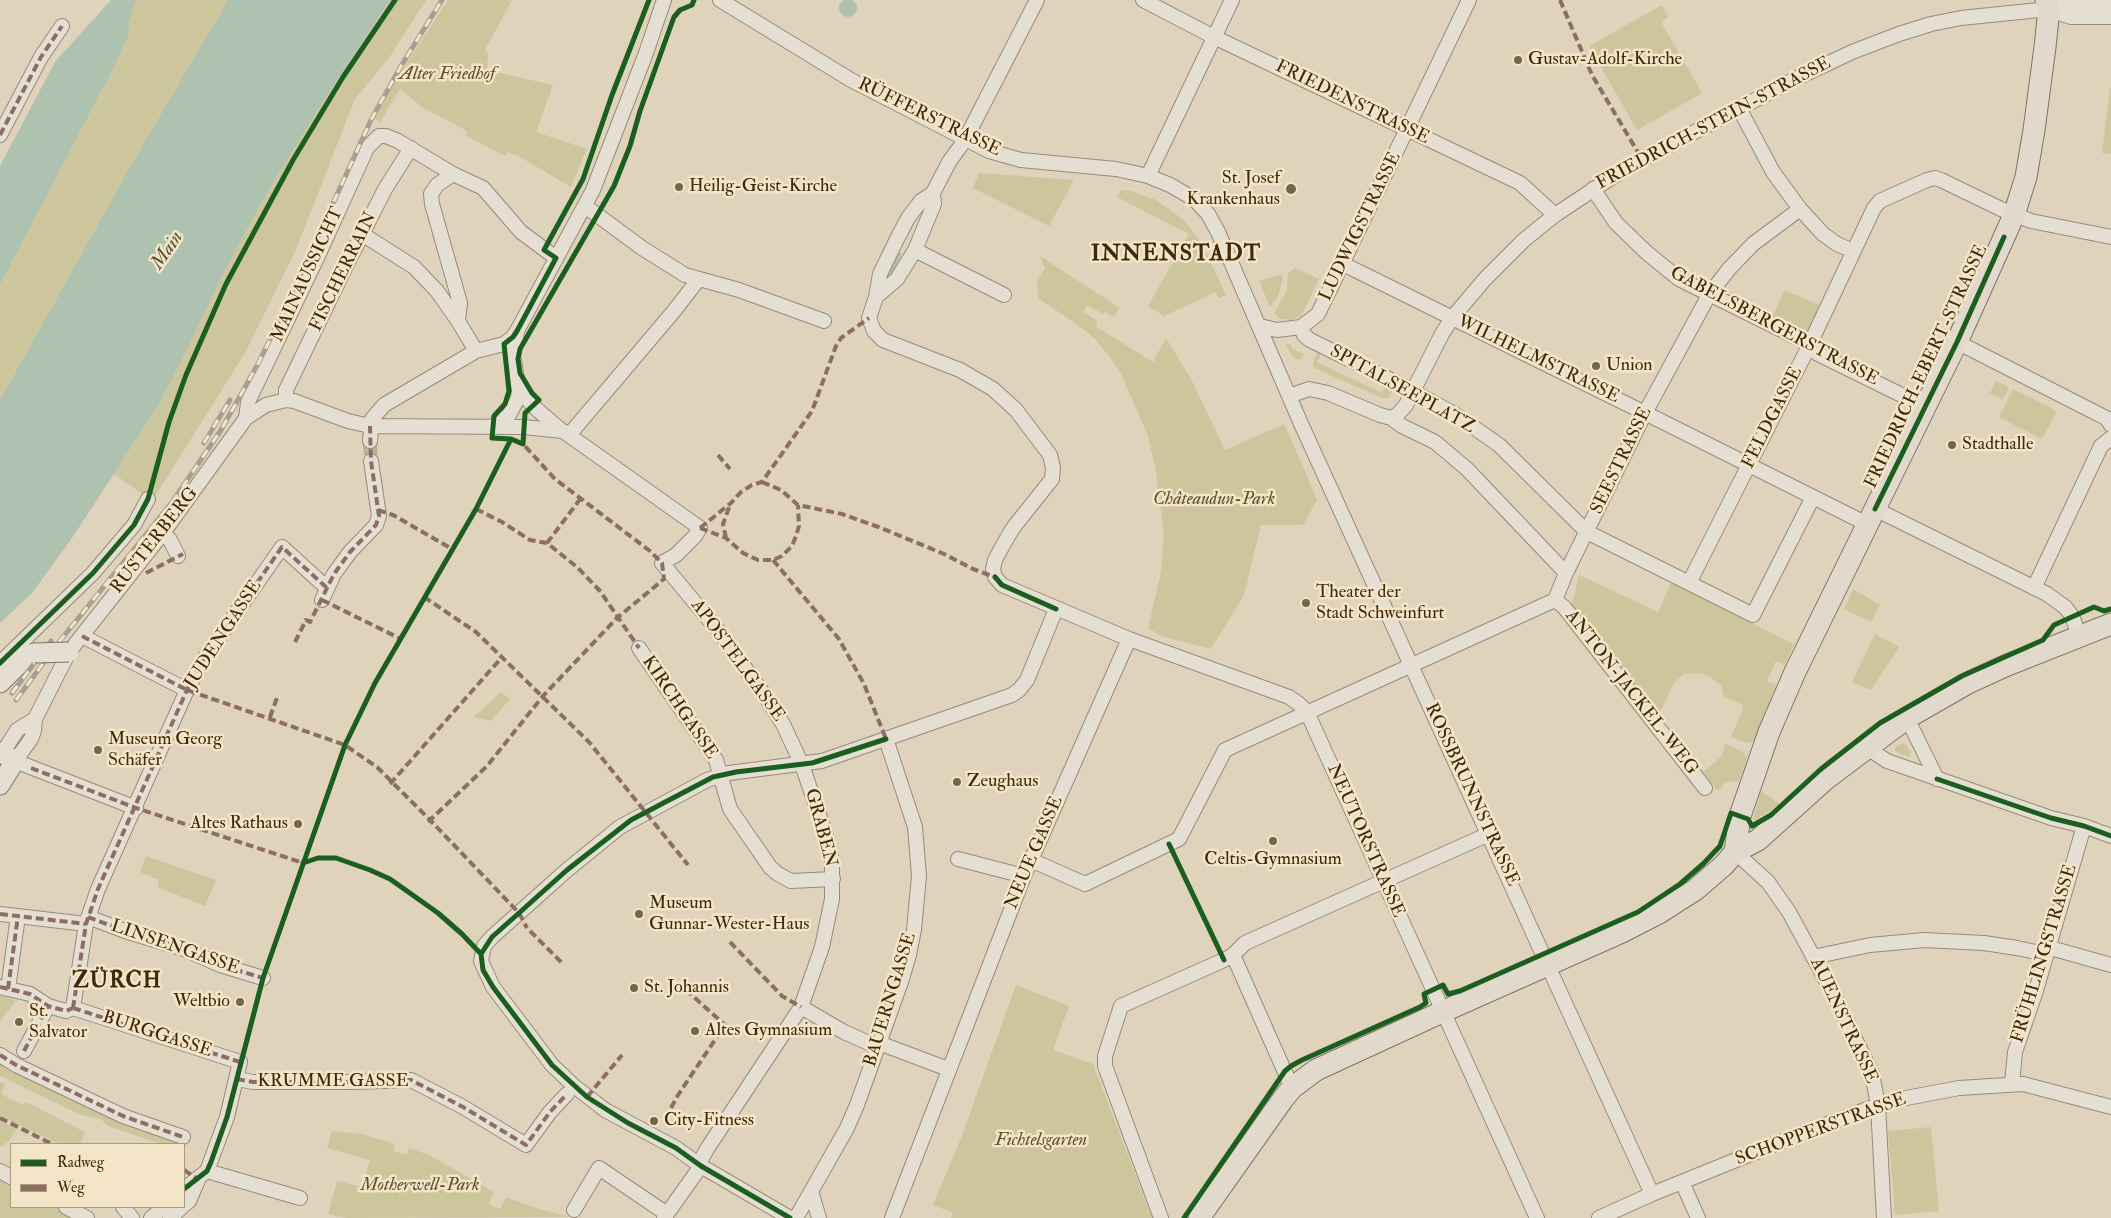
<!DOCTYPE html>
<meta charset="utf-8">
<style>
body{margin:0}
#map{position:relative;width:2111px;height:1218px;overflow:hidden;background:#dfd3bb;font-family:"IM FELL Double Pica",serif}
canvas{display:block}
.legend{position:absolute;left:10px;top:1143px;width:175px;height:65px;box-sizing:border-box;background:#f4e5c9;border:1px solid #ab9a7d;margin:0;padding:6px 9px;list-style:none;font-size:15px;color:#3e2a0a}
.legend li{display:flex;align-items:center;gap:10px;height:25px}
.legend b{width:25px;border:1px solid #ab9a7d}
</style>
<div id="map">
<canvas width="2111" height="1218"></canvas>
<ul class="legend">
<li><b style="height:6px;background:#1b5e20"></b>Radweg</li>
<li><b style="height:6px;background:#8d6e63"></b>Weg</li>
</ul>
</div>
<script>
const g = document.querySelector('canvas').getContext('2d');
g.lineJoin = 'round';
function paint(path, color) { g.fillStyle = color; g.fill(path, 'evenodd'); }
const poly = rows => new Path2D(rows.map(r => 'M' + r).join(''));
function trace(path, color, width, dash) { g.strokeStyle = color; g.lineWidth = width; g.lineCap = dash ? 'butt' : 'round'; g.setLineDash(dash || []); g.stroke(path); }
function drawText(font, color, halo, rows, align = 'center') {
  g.font = font + ' "IM FELL Double Pica",serif'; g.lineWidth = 5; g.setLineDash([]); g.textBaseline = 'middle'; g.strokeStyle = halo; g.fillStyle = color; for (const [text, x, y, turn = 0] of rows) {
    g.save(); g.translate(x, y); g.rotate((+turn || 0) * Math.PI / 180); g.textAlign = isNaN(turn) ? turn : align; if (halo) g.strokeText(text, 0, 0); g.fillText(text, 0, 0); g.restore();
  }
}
paint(poly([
 [136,0,228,0,135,158,0,400,0,285,114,67,130,32,128,24],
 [390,0,426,0,389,58,355,99,295,252,245,353,152,501,114,474,157,408,186,352,221,278,267,193,321,105],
 [448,0,512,0,485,50,488,54,487,70,553,85,536,132,587,149,571,187,520,157,508,152,505,156,465,135,467,131,422,107,400,89,380,122,375,119,397,78],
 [1662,5,1668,17,1661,22,1702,93,1637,130,1589,46],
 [2110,88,2111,88,2111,154,2102,153],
 [979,173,1074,180,1049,226,973,188],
 [1121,190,1131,191,1156,200,1184,220,1202,244,1226,295,1219,298,1216,292,1162,317,1161,314,1148,306,1189,234,1117,197],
 [1040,256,1120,308,1114,317,1104,311,1103,314,1087,305,1083,312,1098,321,1095,326,1153,362,1166,338,1192,381,1225,450,1284,424,1291,439,1317,500,1303,525,1261,525,1244,595,1211,649,1164,637,1148,628,1161,572,1164,534,1155,466,1147,433,1121,374,1109,356,1096,340,1082,328,1038,298,1037,282,1045,268],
 [1295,268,1319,279,1302,315,1292,320,1281,319,1274,314,1287,290,1288,273],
 [1278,275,1281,275,1283,278,1278,297,1270,307,1259,281],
 [1785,290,1823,307,1809,334,1772,317],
 [1285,343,1292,345,1291,348,1304,354,1301,359,1294,359],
 [1317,353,1321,354,1317,362,1382,393,1386,386,1393,389,1389,398,1382,398,1314,368,1313,363],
 [1996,381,2009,387,2003,400,1990,393],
 [2013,389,2057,411,2042,439,1999,417],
 [1579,575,1658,612,1671,583,1794,644,1785,665,1776,661,1767,681,1776,685,1754,741,1746,743,1731,737,1742,712,1743,705,1724,697,1721,685,1710,677,1700,673,1684,674,1674,683,1659,714,1654,714,1571,609],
 [1853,589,1880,605,1871,622,1844,609],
 [1875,634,1899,647,1871,690,1852,682],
 [501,692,510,699,491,721,474,717],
 [1904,743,1911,752,1910,757,1894,751,1896,746],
 [1725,744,1743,752,1747,758,1739,781,1726,782,1718,791,1703,772,1722,756],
 [1761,791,1780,804,1754,821,1753,819],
 [146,856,216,880,205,906,157,887,159,880,140,872],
 [1016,985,1069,1006,1053,1050,1093,1064,1150,1213,1153,1212,1155,1218,951,1218,953,1213,933,1205,961,1138],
 [0,994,16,1001,0,1021],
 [0,1061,183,1141,172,1144,158,1143,108,1126,101,1119,81,1115,0,1076],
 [0,1082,5,1085,1,1094,23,1105,26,1102,85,1132,80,1144,60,1144,0,1116],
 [0,1121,16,1129,10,1140,2,1147,0,1146],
 [1931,1127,1939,1211,1895,1215,1888,1131],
 [332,1131,362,1134,395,1144,393,1151,407,1155,409,1148,429,1155,494,1192,489,1204,500,1209,506,1197,536,1208,570,1217,346,1218,328,1214,337,1181,362,1187,370,1160,327,1148],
 [0,1178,11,1183,11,1207,60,1207,80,1218,0,1218]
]), '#cdc69d');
paint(poly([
 '839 8a9 9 0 1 1 18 0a9 9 0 1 1-18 0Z',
 [111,0,136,0,128,24,130,32,114,67,0,285,0,166,55,62],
 [228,0,390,0,321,105,267,193,221,278,186,352,157,408,72,538,32,593,0,623,0,400,135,158]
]), '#aec2af');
trace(poly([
 [888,277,900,254]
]), '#aec2af', 3);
trace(poly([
 [370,441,371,461]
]), '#bfb198', 14, [14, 7]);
const minor = poly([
 [720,0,851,80,989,151,1021,160,1116,169,1148,176,1170,185,1194,199,1208,214,1218,232,1302,426,1652,1194],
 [1143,0,1214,37,1520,183,1555,215],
 [2049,10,2071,17,2111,17],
 [1739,108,1773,172,1800,209,1823,234,1837,244,1853,251],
 [0,135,41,57,62,26],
 [453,174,437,185,431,194,432,204,460,303,458,321],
 [1148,176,1232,0],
 [1593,189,1616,223,1646,252,1679,279,1802,340,1818,354,1926,407],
 [933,193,921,201,908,218,897,239,880,274,876,297,869,318,874,331,883,340,960,370,993,389,1016,410,1050,455,1053,468,1052,479,1013,528,1003,545,995,560,993,569,995,577,1002,585,1129,639,1289,697,1299,704,1307,712,1537,1218],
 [585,206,642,248,685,275,739,290,824,321],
 [362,234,414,267,437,291,458,321,476,351],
 [915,250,1004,295],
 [1343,264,1645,413,1867,524],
 [876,297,897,279,915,250,934,204,933,193,949,162,965,140,1037,0],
 [1260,326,1277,330,1301,327,1318,314,1469,0],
 [1301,327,1304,335,1310,340,1401,385,1456,415,1499,445,1587,532,1753,615,1813,497],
 [1957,342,2106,418,2111,425],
 [519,390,533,406,562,431],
 [1289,396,1309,389,1328,393,1380,415,1391,418,1402,426,1435,442,1467,469,1566,573],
 [286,400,286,390,344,270,385,189,411,148],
 [246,418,248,402,317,258,367,148,379,136,386,136,398,141,453,174,483,188,521,232,556,258],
 [1391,418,1397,415,1406,405,1442,334,1452,318,1485,279,1524,240,1555,215,1626,168,1795,79,1852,52,1899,34,1931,24,1961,18,2049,9,2070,4,2111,4],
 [493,426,509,415,518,398,519,390,513,356,517,331],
 [569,435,674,311,698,280],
 [370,441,372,419,384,405,476,351,504,344,513,337,517,331,593,190,646,53,664,0],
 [1875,509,2047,594,2065,607,2072,616,2079,635],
 [163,533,170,540,178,556],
 [1689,583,1809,346,1874,208,1880,201,1927,180,1935,178,1941,180,2001,209,2031,221,2111,237],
 [2034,588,2101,446,2111,438],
 [322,600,334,574,350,552,376,525,379,516,371,461],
 [1555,600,1564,607,1705,788],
 [82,636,187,690],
 [639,648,716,760,730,809,770,867,778,874,791,881,833,879],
 [0,663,93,573,134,525,148,499],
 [1907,718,1937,779],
 [1866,747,1887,761,2051,818,2084,826,2111,836],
 [2,754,17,730,35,719],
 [136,808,15,761,31,739,34,731,35,719,69,652,163,533,246,418,266,405,286,400,294,401,348,421,370,426,524,427,563,431,700,528,695,536,676,555,662,563,721,634,765,696,783,724,802,765,824,829,832,860,832,899,822,947,801,1007,707,1149,701,1160,701,1166,664,1218],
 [1735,852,1768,882,1789,912,1834,995,1872,1074,1878,1105,1884,1218],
 [958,859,1024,876],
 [1031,860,1085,884,1179,839,1225,750,1555,600,1566,573,1645,413,1709,295,1729,269,1753,244,1800,209],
 [0,914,86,924],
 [88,917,125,931,184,949,220,965,263,978],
 [2047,947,2111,965],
 [1233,955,1292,1088],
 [1813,957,1870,945,1924,940,1984,943,2017,948,2045,954],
 [0,987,30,994,48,1006,66,1011,73,1008],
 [8,989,18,916],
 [801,1007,844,1032,878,1047],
 [73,1008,86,924,98,889,187,690,202,662,282,547,327,588],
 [73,1008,240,1062,227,1117,207,1171,184,1189],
 [879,1043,948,1069],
 [24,1051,48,1006],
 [0,1055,16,1065,123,1116,183,1137],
 [237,1079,253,1082,353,1082,411,1080,463,1107,526,1145,550,1112,567,1094],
 [2012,1084,2015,1052,2035,994,2084,826],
 [0,1171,11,1177],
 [207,1171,300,1198],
 [1682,1182,1698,1218],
 [811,1191,819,1218],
 [184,1205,189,1201,198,1180],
 [66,1207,87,1218],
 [123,1207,132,1218],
 [574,1210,599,1168,667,1214],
 [151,1218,164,1207],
 [170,1218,182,1207],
 [790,1218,701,1166,676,1148,605,1110,574,1086,552,1065,493,987,481,961,484,946,492,937,567,870,620,827,707,780,729,773,822,761,1012,695,1019,690,1027,680,1056,609],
 [796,1218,847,1128,857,1105,901,982,909,955,914,930,919,876,915,827,886,739],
 [892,1218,1024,876,1129,639],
 [1161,1218,1105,1066,1105,1056,1121,1006,1224,960,1233,955,1245,943,1489,834],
 [1599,1218,1652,1194,1788,1139,1878,1105,1901,1099,1959,1088,2023,1084,2111,1107]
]);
const secondary = poly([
 [0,683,22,661,34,653],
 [0,752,15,761,0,785]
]);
const primary = poly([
 [1735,852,1740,816,1769,732,1795,672,1957,342,2014,215,2026,177,2034,130,2045,47,2049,9,2046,0],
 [1199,1218,1283,1099,1292,1088,1316,1070,1442,1012,1622,932,1659,913,1695,890,1724,865,1735,852,1758,840,1827,778,1907,718,1968,683,2005,666,2111,624]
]);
trace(minor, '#958b7a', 16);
trace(secondary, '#7d7463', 21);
trace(primary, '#7d7463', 23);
trace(minor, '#e5dfd3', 14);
trace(secondary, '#e5dfd3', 19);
trace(primary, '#e1d9cb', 21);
const rail = poly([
 [204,443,230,400],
 [12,693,51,641],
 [16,700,59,642,173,501,221,430,258,364,283,313,371,120,401,66,442,0]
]);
trace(rail, '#a69f93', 5);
trace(rail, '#f4e5c9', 3, [9]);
const secondaryBridge = poly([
 [34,653,69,652]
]);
trace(secondaryBridge, '#7d7463', 21, []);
trace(secondaryBridge, '#e5dfd3', 19);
trace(poly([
 [1560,0,1592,75,1642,159],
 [0,135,41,57,62,26],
 [718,455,730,469],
 [762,482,781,490,798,505,842,514,881,528,944,554,973,569,995,577],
 [476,509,502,522,530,540,547,543,577,567,600,591,639,648],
 [378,510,393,515,452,549],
 [700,528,731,503,741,492,752,485,762,482,812,411,836,346,841,338,869,318],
 [700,528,726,538,743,553,758,560,773,560,782,556,792,546,796,536,799,526,798,505],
 [726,538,723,524,730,505],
 [547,543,581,498],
 [773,560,839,639,864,684,886,739],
 [146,573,183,554],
 [424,597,476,632,589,742,688,865],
 [322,600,401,639],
 [82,636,187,690,345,745,377,767,430,820,519,913,527,928],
 [295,642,306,620,310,622,334,574,350,552,376,525,379,516,371,461,370,426],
 [270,717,278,695],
 [31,768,136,808,303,863],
 [390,784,503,656],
 [428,822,487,766,543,696,617,618,664,579,662,563,650,551,555,479,523,444,519,443],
 [0,914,86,924],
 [88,917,125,931,184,949,220,965,263,978],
 [530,931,563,964],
 [730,942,782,996,801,1007],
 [0,987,30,994,48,1006,66,1011,73,1008],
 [8,989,18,916],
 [73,1008,240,1062,241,1057],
 [73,1008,86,924,98,889,187,690,202,662,282,547,327,588],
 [24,1051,48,1006],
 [0,1055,16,1065,123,1116,183,1137],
 [237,1079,253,1082,353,1082,411,1080,463,1107,526,1145,550,1112,567,1094],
 [587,1097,622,1055],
 [671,1108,678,1095,725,1025,685,989],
 [0,1118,52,1144],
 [184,1170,198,1179]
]), '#8d6e63', 4, [8, 4]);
trace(poly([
 [649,0,612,95,583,179,544,250,556,258,517,331,513,337,504,344,509,391,505,404,494,416,492,438,511,439,523,444,525,413,539,400,532,393,520,373,518,359,520,349,614,186,630,146,640,111,674,17,680,10,692,5,694,0],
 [1875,509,1957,342,2004,237],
 [995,577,1002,585,1056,609],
 [0,663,93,573,134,525,148,499,169,422,186,375,226,284,293,160,343,77,395,0],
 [1937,779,2051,818,2084,826,2111,836],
 [1169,844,1224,960],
 [303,863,318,858,336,858,370,870,390,879,438,913,462,934,481,954],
 [184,1189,207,1171,211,1162,227,1117,263,978,345,745,375,683,476,509,511,439],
 [790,1218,701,1166,676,1148,628,1123,587,1097,552,1065,493,987,483,970,481,954,492,937,519,913,567,870,631,820,713,777,736,772,812,763,886,739],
 [1184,1218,1285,1071,1291,1066,1302,1060,1420,1007,1426,1003,1424,994,1443,985,1448,994,1460,991,1638,912,1680,884,1703,864,1720,846,1731,813,1748,819,1752,826,1771,815,1821,769,1880,723,1962,676,2043,640,2054,625,2094,607,2104,611,2111,609]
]), '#1b5e20', 5);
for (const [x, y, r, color] of [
 [1518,60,5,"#766548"],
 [679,187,5,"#766548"],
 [1291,189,6,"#766548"],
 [1596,366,5,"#766548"],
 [1952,445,5,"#766548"],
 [1306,603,5,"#766548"],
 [98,750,5,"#766548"],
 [957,782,5,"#766548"],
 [298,824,5,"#766548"],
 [1273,841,5,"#766548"],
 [639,914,5,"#766548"],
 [634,988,5,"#766548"],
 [240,1002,5,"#766548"],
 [19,1022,5,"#766548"],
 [695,1031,5,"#766548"],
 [654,1121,5,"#766548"]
]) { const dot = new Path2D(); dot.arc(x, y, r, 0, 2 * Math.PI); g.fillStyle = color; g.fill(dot); trace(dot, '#f4e5c9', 2); }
drawText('18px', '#3e2a0a', '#f4e5c9', [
 ["Gustav-Adolf-Kirche",1528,60],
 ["St. Josef",1280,179,"right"],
 ["Krankenhaus",1280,200,"right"],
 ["Heilig-Geist-Kirche",689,187],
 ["Union",1606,366],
 ["Stadthalle",1962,445],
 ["Theater der",1316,593],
 ["Stadt Schweinfurt",1316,614],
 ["Museum Georg",108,740],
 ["Schäfer",108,761],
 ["Zeughaus",967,782],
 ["Altes Rathaus",288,824,"right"],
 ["Celtis-Gymnasium",1273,860,"center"],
 ["Museum",649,904],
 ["Gunnar-Wester-Haus",649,925],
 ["St. Johannis",644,988],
 ["Weltbio",230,1002,"right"],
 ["St.",29,1012],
 ["Salvator",29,1033],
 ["Altes Gymnasium",705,1031],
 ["City-Fitness",664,1121]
], 'left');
drawText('italic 18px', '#5e4e29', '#f4e5c9', [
 ["Alter Friedhof",447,75],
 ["Châteaudun-Park",1214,500],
 ["Fichtelsgarten",1041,1141],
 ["Motherwell-Park",420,1186]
]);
drawText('18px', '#3e2a0a', '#f4e5c9', [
 ["FRIEDENSTRASSE",1352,103,26],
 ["RÜFFERSTRASSE",929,118,26],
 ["FRIEDRICH-STEIN-STRASSE",1714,124,-28],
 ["LUDWIGSTRASSE",1361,227,-64],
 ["FISCHERRAIN",344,272,-64],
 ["MAINAUSSICHT",308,275,-65],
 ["GABELSBERGERSTRASSE",1774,327,28],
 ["WILHELMSTRASSE",1538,360,26],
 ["FRIEDRICH-EBERT-STRASSE",1927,367,-65],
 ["SPITALSEEPLATZ",1402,390,29],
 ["FELDGASSE",1773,418,-63],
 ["SEESTRASSE",1622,461,-64],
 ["RUSTERBERG",155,541,-52],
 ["JUDENGASSE",224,635,-57],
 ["APOSTELGASSE",737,661,54],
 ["ANTON-JACKEL-WEG",1631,693,52],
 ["KIRCHGASSE",679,708,56],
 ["ROSSBRUNNSTRASSE",1471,795,65],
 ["GRABEN",820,828,75],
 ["NEUTORSTRASSE",1365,841,66],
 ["NEUE GASSE",1035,853,-67],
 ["LINSENGASSE",175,948,19],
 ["FRÜHLINGSTRASSE",2045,954,-73],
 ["BAUERNGASSE",891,1000,-73],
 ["AUENSTRASSE",1843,1021,65],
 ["BURGGASSE",157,1035,18],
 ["KRUMME GASSE",333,1082],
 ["SCHOPPERSTRASSE",1821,1130,-20]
]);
drawText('italic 19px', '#554e32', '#f4e5c9', [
 ["Main",168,251,-56]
]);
g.letterSpacing = '1px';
drawText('bold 22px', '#3e2a0a', '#f4e5c9', [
 ["INNENSTADT",1176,255],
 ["ZÜRCH",117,982]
]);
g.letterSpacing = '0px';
</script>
